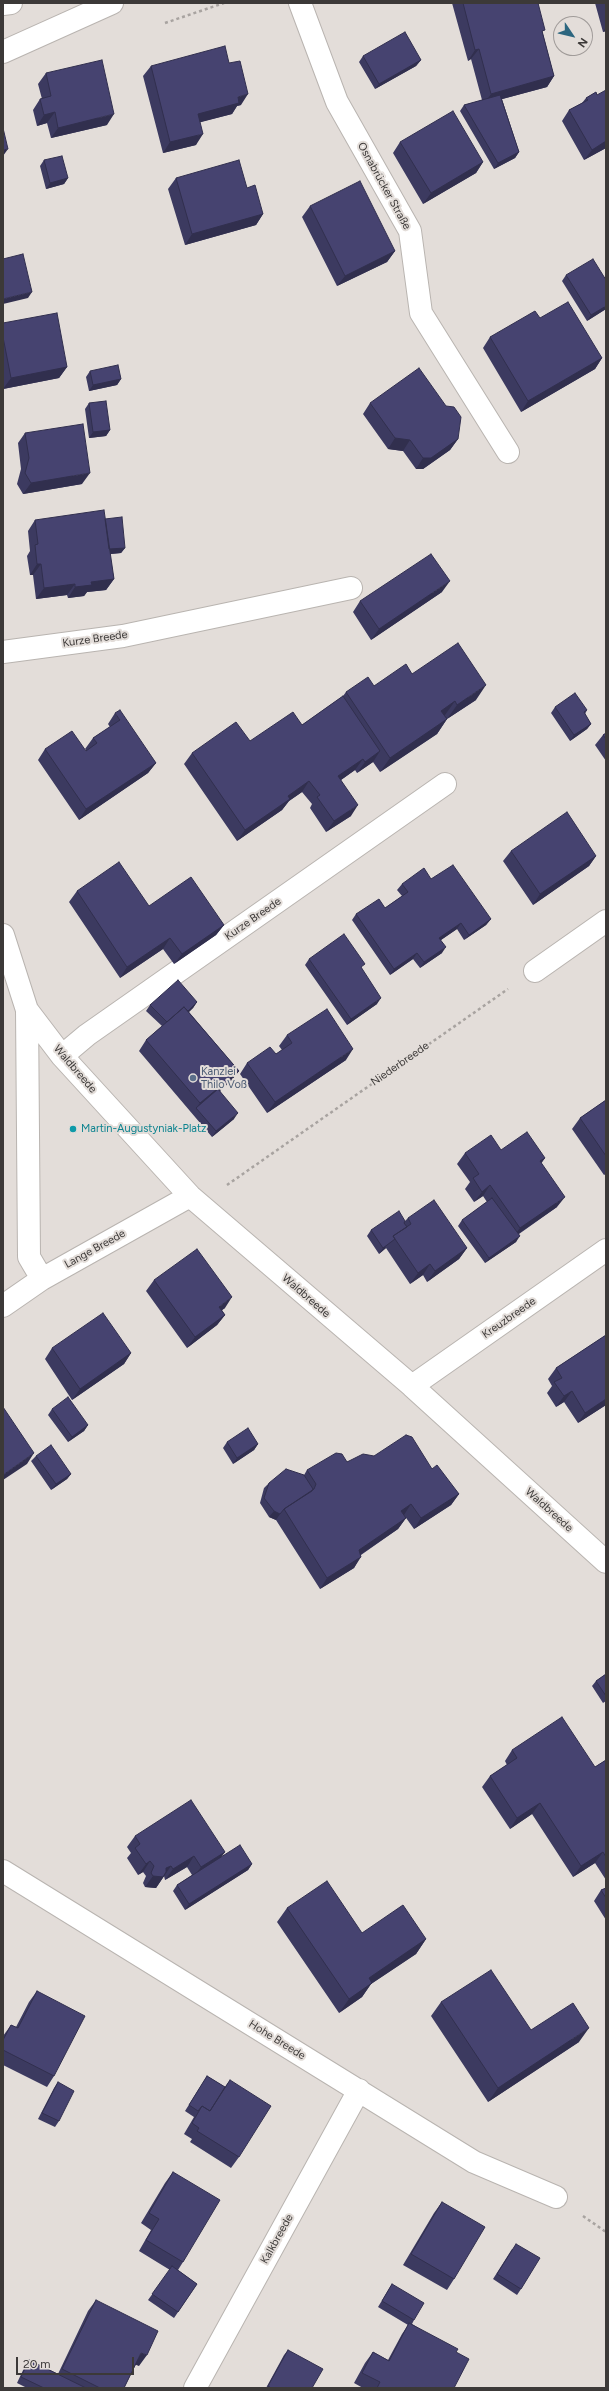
<!DOCTYPE html>
<meta charset="utf-8">
<style>
body{margin:0}
#map{position:relative;width:609px;height:2391px;overflow:hidden;background:#e3ddd9;font-family:Figtree,sans-serif}
canvas{display:block}
.frame{position:absolute;inset:0;border:4px solid #3c3938;pointer-events:none}
.north{position:absolute;left:553px;top:16px;width:40px;height:40px;box-sizing:border-box;background:#e3ddd9;border:1px solid #a09b99;border-radius:50%;rotate:125deg;font-size:11px;font-weight:700;line-height:16px;text-align:center;color:#3c3938}
.north::after{content:'';display:block;margin:auto;width:14px;height:18px;background:#2c667f;clip-path:polygon(50% 0,100% 100%,50% 72%,0 100%)}
.scale{position:absolute;left:16px;top:2357px;width:118px;height:18px;box-sizing:border-box;border:2px solid #3c3938;border-top:0;padding-left:5px;font-size:12px;line-height:14px;white-space:nowrap;color:#3c3938;-webkit-text-stroke:3px #e3ddd9;paint-order:stroke}
</style>
<div id="map">
<canvas width="609" height="2391"></canvas>
<div class="frame"></div>
<div class="north">N</div>
<div class="scale">20 m</div>
</div>
<script>
const g = document.querySelector('canvas').getContext('2d');
g.lineJoin = 'round';
const poly = rows => new Path2D(rows.map(r => 'M' + r).join(''));
function trace(path, color, width, dash) { g.strokeStyle = color; g.lineWidth = width; g.lineCap = dash ? 'butt' : 'round'; g.setLineDash(dash || []); g.stroke(path); }
function paint(path, color) { g.fillStyle = color; g.fill(path, 'evenodd'); }
function drawText(font, color, halo, rows, align = 'center') {
  g.font = font + ' Figtree,sans-serif'; g.lineWidth = 4; g.setLineDash([]); g.textBaseline = 'middle'; g.strokeStyle = halo; g.fillStyle = color; for (const [text, x, y, turn = 0] of rows) {
    g.save(); g.translate(x, y); g.rotate((+turn || 0) * Math.PI / 180); g.textAlign = isNaN(turn) ? turn : align; if (halo) g.strokeText(text, 0, 0); g.fillText(text, 0, 0); g.restore();
  }
}
const minor = poly([
 [300,3,337,102,410,231,421,313,508,452],
 [3,652,123,636,351,588],
 [3,935,27,1010,29,1257,42,1279],
 [535,971,606,921],
 [27,1010,62,1056,190,1196,412,1386,606,1562],
 [62,1056,87,1035,445,784],
 [3,1306,42,1279,190,1196],
 [412,1386,606,1250],
 [3,1871,474,2162,556,2197],
 [195,2388,359,2090]
]);
const major = poly([
 [3,4,11,3],
 [3,52,112,3]
]);
trace(minor, '#b9b4b0', 24);
trace(major, '#b9b4b0', 24);
trace(poly([
 [165,23,224,3],
 [227,1185,508,989],
 [583,2216,606,2232]
]), '#a8a3a0', 2.5, [3, 3]);
trace(minor, '#fff', 22);
trace(major, '#fff', 22);
paint(poly([
 [452,3,538,3,543,34,554,76,547,87,502,99,519,152,515,158,494,169,460,111,464,105,482,100,471,59,468,61],
 [595,3,606,3,606,31,603,32],
 [363,56,421,60,416,66,375,89,359,62],
 [151,66,241,105,237,106,232,114,200,122,196,145,163,153,143,76],
 [46,73,107,125,51,138,47,123,37,126,33,110,40,99,42,99,38,84],
 [596,92,606,148,584,160,562,121,569,110,582,103,586,98],
 [400,142,483,162,476,173,423,204,393,153],
 [44,160,68,178,64,184,46,189,40,166],
 [176,178,247,188,263,214,256,225,185,245,168,189],
 [310,206,395,251,387,262,337,286,302,217],
 [566,275,606,309,587,321,562,281],
 [540,318,602,358,595,369,521,412,483,348,490,337],
 [3,323,67,367,59,378,3,389],
 [90,371,121,379,117,385,89,391,86,377],
 [89,403,110,430,106,436,89,438,85,409],
 [370,403,458,439,450,450,423,469,416,469,403,451,388,449,363,414],
 [25,433,82,484,23,494,17,484,21,469,18,443],
 [105,519,125,548,121,553,110,554,114,579,106,590,87,592,84,596,68,598,67,595,36,599,33,575,30,575,27,556,30,551,28,531,35,520],
 [442,592,371,640,353,612,360,601],
 [412,674,476,700,447,719,444,716,447,719,437,734,380,772,373,762,357,773,355,770,341,780,351,816,326,832,310,808,312,804,302,792,289,801,282,810,237,841,184,764,192,753,250,741,302,725,343,696,346,692,374,686],
 [555,707,587,710,585,714,591,724,587,729,570,741,551,713],
 [115,713,156,763,148,773,79,820,38,760,45,749,86,751,86,750,85,749,93,738,110,727,108,724],
 [606,733,606,761,595,745,603,735],
 [511,851,596,856,589,866,533,905,503,861],
 [431,879,491,919,486,925,464,940,457,929,441,940,442,953,420,968,413,959,390,975,352,920,356,914,385,908,402,896,397,890,402,884],
 [77,891,149,906,224,925,216,935,174,964,163,949,120,978,69,902],
 [309,959,362,969,377,1004,347,1025,305,965],
 [197,1002,193,1008,189,1012,239,1071,231,1081,220,1091,234,1119,212,1137,139,1051,146,1040,162,1026,146,1011,150,1005],
 [287,1035,346,1060,267,1113,240,1074,247,1063,276,1054,282,1050,279,1046],
 [606,1100,606,1174,604,1175,572,1129,580,1118],
 [501,1150,545,1158,541,1163,557,1207,519,1234,516,1242,485,1263,458,1226,462,1220,487,1202,483,1196,474,1202,465,1189,470,1182,457,1164,465,1153],
 [408,1218,467,1248,459,1259,427,1282,423,1275,410,1284,386,1248,379,1254,367,1236,371,1230,405,1221],
 [154,1280,225,1308,222,1310,225,1315,217,1325,187,1348,146,1291],
 [606,1335,606,1405,578,1423,564,1402,556,1407,547,1393,552,1386,548,1379,556,1368],
 [52,1348,131,1353,124,1364,72,1400,45,1359],
 [52,1409,88,1425,84,1431,68,1442,48,1415],
 [227,1442,258,1444,254,1450,233,1464,223,1448],
 [36,1456,71,1474,67,1479,51,1490,31,1461],
 [374,1456,432,1469,459,1494,451,1505,414,1529,404,1515,406,1518,398,1529,361,1555,354,1568,320,1589,276,1520,269,1517,260,1503,264,1488,269,1483,304,1475,307,1470],
 [606,1674,606,1701,603,1703,592,1686,596,1681],
 [512,1750,595,1767,606,1760,606,1880,595,1863,573,1877,532,1814,510,1829,482,1787,490,1776,507,1765,505,1761],
 [135,1836,225,1852,221,1857,252,1864,248,1870,185,1910,173,1891,177,1885,192,1875,187,1867,165,1880,164,1876,156,1888,145,1887,143,1883,146,1876,143,1872,138,1875,127,1858,131,1853,127,1847],
 [606,1888,606,1920,594,1901,601,1890],
 [287,1908,362,1933,426,1939,416,1954,371,1984,362,1997,339,2013,277,1922],
 [37,1991,54,2076,47,2087,3,2065,3,2036,11,2025,16,2027,29,2002],
 [441,2002,531,2030,579,2042,488,2102,431,2016],
 [207,2076,225,2087,230,2080,239,2157,231,2168,190,2142,192,2139,184,2134,194,2117,185,2111],
 [58,2082,59,2121,55,2127,38,2119,54,2088],
 [173,2172,183,2262,178,2270,197,2284,174,2318,148,2300,170,2270,139,2251,151,2230,141,2223,165,2183],
 [442,2202,454,2279,447,2290,403,2265,434,2213],
 [512,2249,521,2289,517,2295,493,2279],
 [392,2284,414,2320,412,2324,456,2352,454,2388,363,2388,354,2383,365,2363,373,2352,388,2360,402,2334,408,2325,378,2307],
 [96,2300,139,2366,136,2364,124,2388,27,2388,17,2383,25,2366,29,2360,58,2374,88,2311],
 [288,2350,312,2388,266,2388,284,2355]
]), '#3c3a60');
paint(poly([
 [606,27,606,31,603,32],
 [479,49,471,59,468,61,475,50],
 [421,60,416,66,375,89,379,84],
 [554,76,547,87,484,104,491,94],
 [248,94,241,105,237,106,232,114,190,125,198,114,238,97],
 [55,112,47,123,37,126,44,115],
 [114,114,107,125,51,138,58,128],
 [203,134,196,145,163,153,170,142],
 [606,141,606,148,584,160,592,150],
 [8,149,3,156,3,150],
 [519,152,515,158,494,169,498,163],
 [483,162,476,173,423,204,431,193],
 [68,178,64,184,46,189,50,183],
 [263,214,256,225,185,245,192,234],
 [395,251,387,262,337,286,345,276],
 [32,292,28,298,3,304,3,299],
 [606,306,606,309,587,321,591,315],
 [602,358,595,369,521,412,528,401],
 [67,367,59,378,3,389,11,378],
 [121,379,117,385,89,391,93,385],
 [110,430,106,436,89,438,93,432],
 [395,438,410,440,403,451,388,449],
 [458,439,450,450,423,469,416,469,423,458],
 [90,473,82,484,23,494,31,483],
 [125,548,121,553,100,555,105,549],
 [37,564,41,564,33,575,30,575],
 [114,579,106,590,87,592,84,596,68,598,75,587,91,582],
 [450,581,442,592,371,640,379,629],
 [75,584,67,595,36,599,44,588],
 [486,685,476,700,447,719,457,705],
 [455,701,445,715,431,725,441,711],
 [447,719,437,734,380,772,390,758],
 [591,724,587,729,570,741,574,735],
 [380,751,373,762,357,773,365,762],
 [363,759,355,770,331,787,338,776],
 [156,763,148,773,79,820,86,809],
 [309,781,302,792,289,801,282,810,237,841,245,830,288,796],
 [358,805,351,816,326,832,334,821],
 [596,856,589,866,533,905,540,894],
 [491,919,486,925,464,940,469,935],
 [461,923,457,929,435,944,439,938],
 [224,925,216,935,174,964,182,954],
 [170,938,163,949,120,978,127,967],
 [446,947,442,953,420,968,424,962],
 [417,953,413,959,390,975,394,969],
 [381,998,377,1004,347,1025,351,1019],
 [197,1002,193,1008,179,1021,184,1015],
 [353,1049,346,1060,267,1113,275,1102],
 [239,1071,231,1081,197,1110,196,1108,200,1103],
 [238,1113,234,1119,212,1137,216,1131],
 [545,1158,538,1168,540,1161],
 [490,1185,483,1196,474,1202,482,1192],
 [565,1197,557,1207,512,1238,520,1228],
 [520,1236,516,1242,485,1263,489,1258],
 [386,1245,385,1247,386,1248,379,1254,383,1248],
 [467,1248,459,1259,427,1282,435,1271],
 [430,1264,423,1275,410,1284,418,1273],
 [232,1297,225,1308,212,1317,219,1307],
 [225,1315,217,1325,187,1348,195,1337],
 [131,1353,124,1364,72,1400,80,1389],
 [572,1391,564,1402,556,1407,564,1396],
 [606,1399,606,1405,578,1423,585,1413],
 [88,1425,84,1431,68,1442,72,1437],
 [258,1444,254,1450,233,1464,237,1458],
 [34,1453,27,1464,3,1480,3,1475],
 [71,1474,67,1479,51,1490,56,1484],
 [459,1494,451,1505,414,1529,421,1518],
 [411,1504,404,1515,401,1511],
 [274,1511,280,1514,276,1520,269,1517],
 [406,1518,398,1529,351,1561,359,1550],
 [361,1557,354,1568,320,1589,327,1578],
 [540,1803,532,1814,510,1829,517,1818],
 [225,1852,217,1863,193,1878,201,1867],
 [603,1852,595,1863,573,1877,581,1866],
 [194,1856,187,1867,165,1880,173,1869],
 [150,1861,143,1872,138,1875,146,1864],
 [252,1864,248,1870,185,1910,189,1904],
 [171,1866,156,1888,145,1887,153,1876,166,1868],
 [426,1939,416,1954,371,1984,362,1997,339,2013,349,1999,369,1978],
 [589,2028,579,2042,488,2102,498,2088],
 [141,2353,147,2355,139,2366,134,2364]
]), '#312f4e');
const building = poly([
 [463,3,538,3,545,30,542,31,554,76,491,94,479,49,475,50,463,3],
 [405,32,421,60,379,84,363,56,405,32],
 [225,46,229,63,240,61,248,94,238,97,239,103,198,114,203,134,170,142,151,66,225,46],
 [102,60,114,114,58,128,55,112,44,115,40,99,51,96,46,73,102,60],
 [606,90,606,141,592,150,569,110,588,100,586,98,596,92,597,95,606,90],
 [500,95,519,152,498,163,464,105,500,95],
 [453,111,483,162,431,193,400,142,453,111],
 [3,128,8,149,3,150,3,128],
 [62,156,68,178,50,183,44,160,62,156],
 [239,160,247,188,255,185,263,214,192,234,176,178,239,160],
 [360,181,395,251,345,276,310,206,360,181],
 [23,254,32,292,3,299,3,259,23,254],
 [593,259,606,280,606,306,591,315,566,275,593,259],
 [568,302,602,358,528,401,490,337,535,311,540,318,568,302],
 [57,313,67,367,11,378,3,337,3,323,57,313],
 [118,365,121,379,93,385,90,371,118,365],
 [419,368,446,406,454,407,461,417,458,439,431,458,423,458,410,440,395,438,370,403,419,368],
 [106,401,110,430,93,432,89,403,106,401],
 [83,424,90,473,31,483,25,473,29,458,25,433,83,424],
 [104,510,114,579,91,582,92,585,75,587,75,584,44,588,41,564,37,564,35,545,38,544,35,520,104,510],
 [122,517,125,548,109,549,105,519,122,517],
 [431,554,450,581,379,629,360,601,431,554],
 [458,643,486,685,457,705,455,701,441,711,447,719,390,758,346,692,368,677,374,686,406,664,412,674,458,643],
 [575,693,587,710,584,712,591,724,574,735,555,707,575,693],
 [343,696,380,751,365,762,363,759,338,776,358,805,334,821,317,797,320,795,309,781,288,796,290,799,245,830,192,753,236,722,250,741,293,712,302,725,343,696],
 [120,710,156,763,86,809,45,749,72,731,86,751,97,743,93,738,120,720,115,713,120,710],
 [606,733,606,739,603,735,606,733],
 [567,812,596,856,540,894,511,851,567,812],
 [119,862,149,906,191,877,224,925,182,954,170,938,127,967,77,891,119,862],
 [453,865,491,919,469,935,461,923,439,938,446,947,424,962,417,953,394,969,356,914,379,899,385,908,408,892,402,884,424,868,431,879,453,865],
 [344,934,365,964,361,967,381,998,351,1019,309,959,344,934],
 [178,980,197,1002,188,1011,184,1007,167,1022,150,1005,178,980],
 [184,1007,239,1071,200,1103,146,1040,184,1007],
 [327,1009,353,1049,275,1102,247,1063,270,1047,276,1054,292,1043,287,1035,327,1009],
 [218,1089,238,1113,216,1131,196,1108,218,1089],
 [606,1100,606,1156,580,1118,606,1100],
 [527,1132,545,1158,540,1161,565,1197,520,1228,490,1185,482,1192,473,1178,479,1174,465,1153,491,1135,501,1150,527,1132],
 [492,1198,520,1236,489,1258,462,1220,492,1198],
 [434,1200,467,1248,435,1271,430,1264,418,1273,393,1236,411,1224,408,1218,434,1200],
 [399,1211,405,1221,404,1223,407,1227,393,1236,395,1239,383,1248,371,1230,399,1211],
 [197,1249,232,1297,219,1307,225,1315,195,1337,154,1280,197,1249],
 [103,1313,131,1353,80,1389,52,1348,103,1313],
 [606,1335,606,1399,585,1413,572,1391,564,1396,554,1382,562,1378,556,1368,606,1335],
 [68,1397,88,1425,72,1437,52,1409,68,1397],
 [3,1407,34,1453,3,1475,3,1407],
 [248,1428,258,1444,237,1458,227,1442,248,1428],
 [406,1435,412,1437,432,1469,437,1465,459,1494,421,1518,411,1504,401,1511,406,1518,359,1550,361,1557,327,1578,284,1509,314,1489,316,1484,307,1470,336,1453,342,1454,347,1462,363,1454,374,1456,406,1435],
 [51,1445,71,1474,56,1484,36,1456,51,1445],
 [286,1469,304,1475,313,1489,312,1491,284,1509,280,1514,274,1511,264,1498,269,1483,286,1469],
 [606,1674,606,1696,596,1681,606,1674],
 [562,1717,595,1767,606,1760,606,1857,603,1852,581,1866,540,1803,517,1818,490,1776,517,1758,512,1750,562,1717],
 [191,1800,225,1852,201,1867,194,1856,173,1869,171,1866,166,1868,166,1872,163,1877,153,1876,151,1873,154,1866,150,1861,146,1864,135,1848,140,1844,135,1836,191,1800],
 [240,1845,252,1864,189,1904,177,1885,240,1845],
 [327,1881,362,1933,403,1905,426,1939,369,1978,372,1983,349,1999,287,1908,327,1881],
 [606,1888,606,1898,601,1890,606,1888],
 [491,1970,531,2030,573,2003,589,2028,498,2088,441,2002,491,1970],
 [37,1991,85,2016,54,2076,3,2050,3,2040,11,2025,18,2028,37,1991],
 [207,2076,225,2087,210,2111,202,2106,198,2111,189,2105,207,2076],
 [230,2080,271,2106,239,2157,197,2131,199,2128,192,2123,202,2106,210,2111,230,2080],
 [58,2082,74,2091,59,2121,42,2113,58,2082],
 [173,2172,220,2200,183,2262,146,2240,159,2219,149,2213,173,2172],
 [442,2202,485,2227,454,2279,411,2254,442,2202],
 [516,2244,540,2258,521,2289,497,2274,516,2244],
 [172,2266,197,2284,178,2312,152,2294,172,2266],
 [392,2284,424,2303,414,2320,382,2301,392,2284],
 [96,2300,158,2331,147,2355,141,2353,124,2388,100,2388,62,2369,96,2300],
 [409,2323,458,2349,456,2352,469,2359,454,2388,377,2388,380,2382,362,2373,373,2352,389,2361,409,2323],
 [288,2350,323,2369,312,2388,271,2388,268,2386,288,2350],
 [29,2360,86,2388,44,2388,21,2377,29,2360]
]);
paint(building, '#464370');
trace(building, '#312f4e', 1);
for (const [x, y, r, color] of [
 [193,1078,4,"#5c6f8a"],
 [73,1129,4,"#0f9aa8"]
]) { const dot = new Path2D(); dot.arc(x, y, r, 0, 2 * Math.PI); g.fillStyle = color; g.fill(dot); trace(dot, '#e3ddd9', 1.5); }
drawText('11px', '#3c3938', '#e3ddd9', [
 ["Osnabrücker Straße",384,186,61],
 ["Kurze Breede",95,639,-8],
 ["Kurze Breede",253,919,-35],
 ["Niederbreede",400,1064,-35],
 ["Waldbreede",75,1069,49],
 ["Lange Breede",95,1249,-29],
 ["Waldbreede",306,1296,41],
 ["Kreuzbreede",509,1318,-35],
 ["Waldbreede",549,1510,42],
 ["Hohe Breede",277,2040,32],
 ["Kalkbreede",277,2239,-61]
]);
drawText('11px', '#4e5e75', '#e3ddd9', [
 ["Kanzlei",201,1072],
 ["Thilo Voß",201,1085]
], 'left');
drawText('11px', '#0d838f', '#e3ddd9', [
 ["Martin-Augustyniak-Platz",81,1129]
], 'left');
</script>
